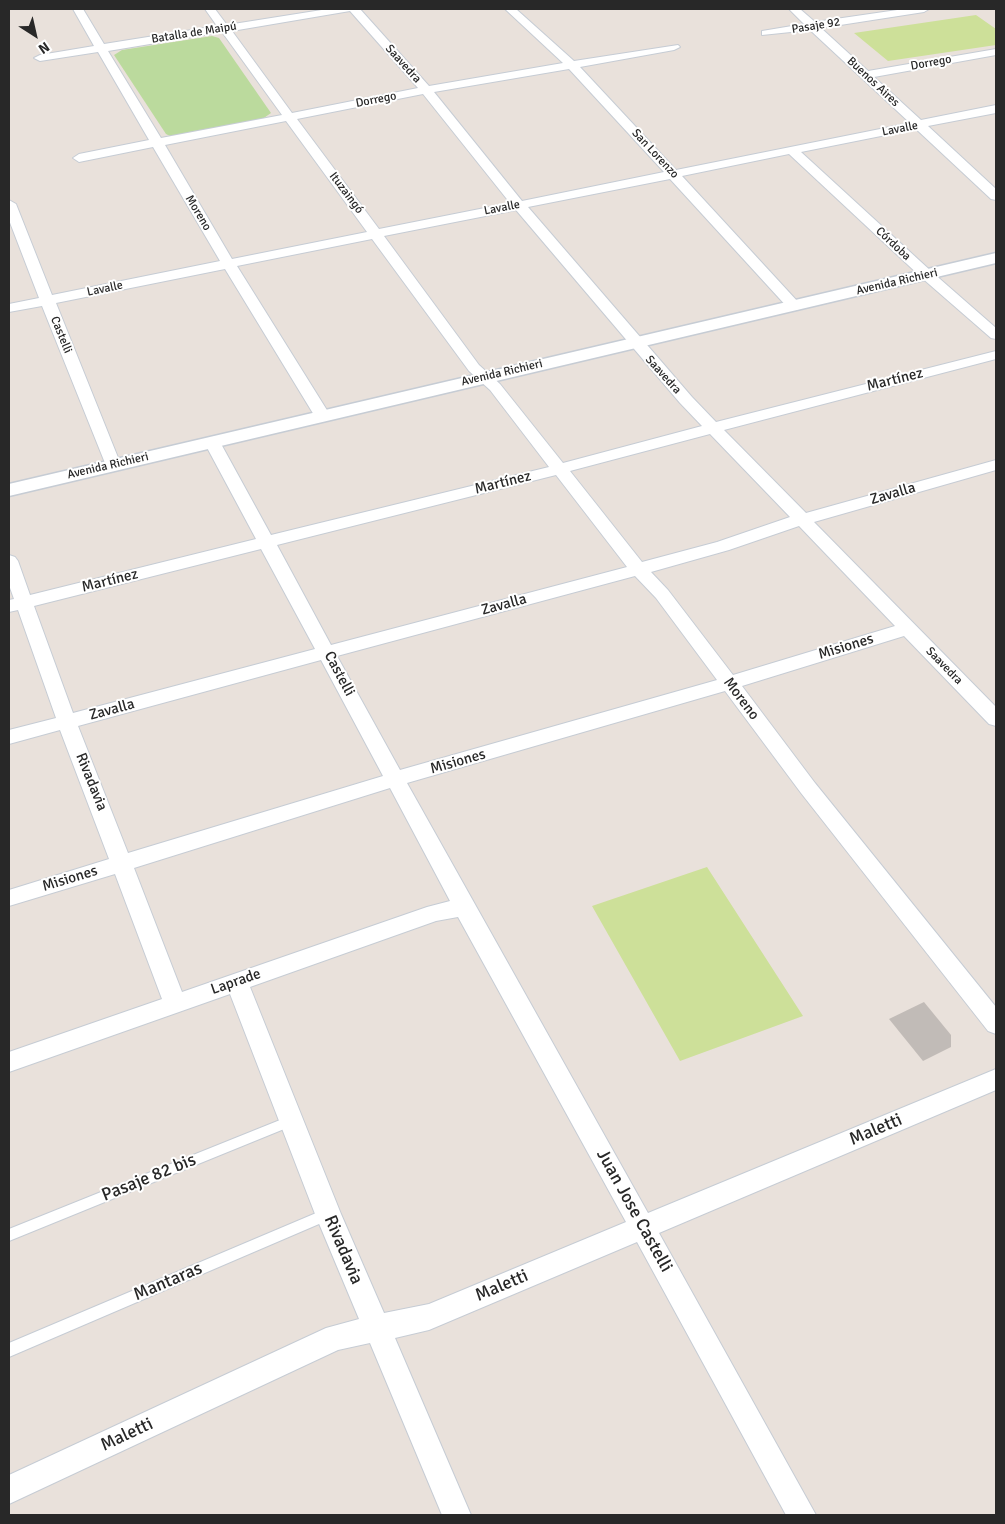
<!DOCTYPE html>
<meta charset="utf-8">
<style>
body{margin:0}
#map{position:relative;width:1005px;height:1524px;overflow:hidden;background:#e9e1db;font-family:Signika,sans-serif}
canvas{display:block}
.frame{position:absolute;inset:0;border:10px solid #282828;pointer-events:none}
.north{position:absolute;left:10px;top:10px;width:50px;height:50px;-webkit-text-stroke:4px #fff;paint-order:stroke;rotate:145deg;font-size:14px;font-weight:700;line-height:20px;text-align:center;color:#282828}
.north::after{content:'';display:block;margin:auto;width:18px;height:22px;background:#282828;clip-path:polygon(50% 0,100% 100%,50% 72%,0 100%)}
</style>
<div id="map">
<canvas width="1005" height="1524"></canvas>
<div class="frame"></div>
<div class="north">N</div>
</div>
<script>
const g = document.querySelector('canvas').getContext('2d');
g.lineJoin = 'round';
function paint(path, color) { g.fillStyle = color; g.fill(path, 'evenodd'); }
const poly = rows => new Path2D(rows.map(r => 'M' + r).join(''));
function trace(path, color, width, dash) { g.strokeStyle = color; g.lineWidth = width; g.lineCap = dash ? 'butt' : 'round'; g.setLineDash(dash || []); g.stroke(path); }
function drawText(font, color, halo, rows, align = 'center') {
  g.font = font + ' Signika,sans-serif'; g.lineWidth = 4; g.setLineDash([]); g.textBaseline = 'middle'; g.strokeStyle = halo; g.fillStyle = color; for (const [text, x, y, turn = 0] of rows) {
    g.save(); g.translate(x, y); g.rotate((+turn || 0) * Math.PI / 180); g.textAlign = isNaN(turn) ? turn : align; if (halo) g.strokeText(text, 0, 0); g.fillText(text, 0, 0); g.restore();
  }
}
paint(poly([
 [212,36,219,38,271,113,261,120,172,137,166,134,114,55,122,50]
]), '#bbda9d');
paint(poly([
 [976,15,996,29,996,45,888,61,854,33],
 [707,867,803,1016,680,1061,592,906]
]), '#cde099');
paint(poly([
 [924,1002,951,1035,951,1047,923,1061,889,1019]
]), '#c1bbb7');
const service = poly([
 [290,1116,294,1117,296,1121,294,1125,9,1241,9,1229,290,1116],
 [328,1208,333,1210,334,1214,333,1218,9,1357,9,1343,328,1208]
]);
const minor = poly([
 [73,9,83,9,104,44,217,26,205,9,215,9,227,25,328,9,360,9,429,86,563,63,505,9,516,9,574,61,678,45,680,47,674,50,580,67,676,170,910,123,810,30,762,35,762,31,804,24,789,9,800,9,815,22,904,9,929,9,924,12,821,28,868,71,996,49,996,55,874,77,921,120,996,105,996,113,928,126,996,189,996,200,991,199,916,129,801,152,932,272,996,328,996,339,991,338,922,278,789,154,682,176,799,303,801,306,799,309,794,310,789,309,670,179,528,207,692,397,716,422,996,351,996,359,724,430,806,513,996,460,996,470,814,522,996,707,996,726,989,724,904,636,742,686,815,783,996,1007,996,1034,988,1031,801,793,725,691,407,783,648,1213,996,1069,996,1090,659,1233,816,1515,786,1515,637,1242,429,1330,395,1338,471,1515,442,1515,370,1343,338,1350,9,1504,9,1475,326,1328,359,1319,315,1214,230,994,9,1072,9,1052,162,999,115,874,9,906,9,890,109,859,60,730,9,744,9,730,56,718,18,610,9,612,9,600,14,599,9,585,9,555,15,557,18,561,30,595,256,539,204,442,212,437,220,442,271,535,549,467,490,390,469,371,372,239,237,266,330,415,322,420,314,415,225,269,56,303,121,465,119,468,107,468,42,306,9,312,9,304,39,298,9,220,9,200,16,204,52,295,220,261,153,147,79,162,73,158,79,154,149,140,98,52,40,61,34,58,40,55,94,46,73,9],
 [350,11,418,88,292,113,232,31,350,11],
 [222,32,282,115,161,138,108,51,222,32],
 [569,69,664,172,522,201,434,92,569,69],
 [423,94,510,203,379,229,297,119,423,94],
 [286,121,367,232,232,259,165,145,286,121],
 [516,210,680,403,702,426,563,463,500,384,479,365,384,236,516,210],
 [710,434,790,517,717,542,642,562,570,471,710,434],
 [556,475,627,567,331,645,277,545,556,475],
 [799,526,895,626,733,675,668,590,651,572,729,550,799,526],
 [261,549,315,649,73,713,34,606,261,549],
 [635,576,656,598,717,680,400,770,337,656,635,576],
 [321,660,383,776,128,853,78,726,321,660],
 [390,788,450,901,427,907,182,992,134,868,390,788],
 [458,917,626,1222,429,1304,384,1313,341,1214,250,987,436,921,458,917]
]);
const tertiary = poly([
 [996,253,996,263,9,496,9,484,996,253]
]);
trace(service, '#c6ccd4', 2);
trace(minor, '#c6ccd4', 2);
trace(tertiary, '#c6ccd4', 3);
paint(service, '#fff');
paint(minor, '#fff');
paint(tertiary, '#fff');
drawText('12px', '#282828', '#fff', [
 ["Pasaje 92",816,26,-9],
 ["Batalla de Maipú",194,33,-9],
 ["Dorrego",931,63,-10],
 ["Saavedra",403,64,48],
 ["Buenos Aires",873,82,43],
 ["Dorrego",376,100,-11],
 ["Lavalle",900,129,-11],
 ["San Lorenzo",655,154,47],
 ["Ituzaingó",346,193,53],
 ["Lavalle",502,208,-11],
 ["Moreno",198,213,59],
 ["Córdoba",893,244,43],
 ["Avenida Richieri",897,282,-13],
 ["Lavalle",105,289,-12],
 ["Castelli",61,335,68],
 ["Avenida Richieri",502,373,-13],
 ["Saavedra",663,375,48],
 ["Avenida Richieri",108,466,-13],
 ["Saavedra",944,666,46]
]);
drawText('15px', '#282828', '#fff', [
 ["Martínez",895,380,-14],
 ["Martínez",503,483,-14],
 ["Zavalla",893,494,-16],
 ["Martínez",110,581,-14],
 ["Zavalla",504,605,-15],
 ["Misiones",846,647,-17],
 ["Castelli",339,674,62],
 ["Moreno",741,699,53],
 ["Zavalla",112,710,-15],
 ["Misiones",458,762,-16],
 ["Rivadavia",91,782,68],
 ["Misiones",70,879,-17],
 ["Laprade",236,982,-19]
]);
drawText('18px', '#282828', '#fff', [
 ["Maletti",876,1130,-23],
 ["Pasaje 82 bis",149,1178,-22],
 ["Juan Jose Castelli",634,1211,61],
 ["Rivadavia",343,1250,67],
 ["Mantaras",168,1282,-23],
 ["Maletti",502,1286,-23],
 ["Maletti",127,1435,-25]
]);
</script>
